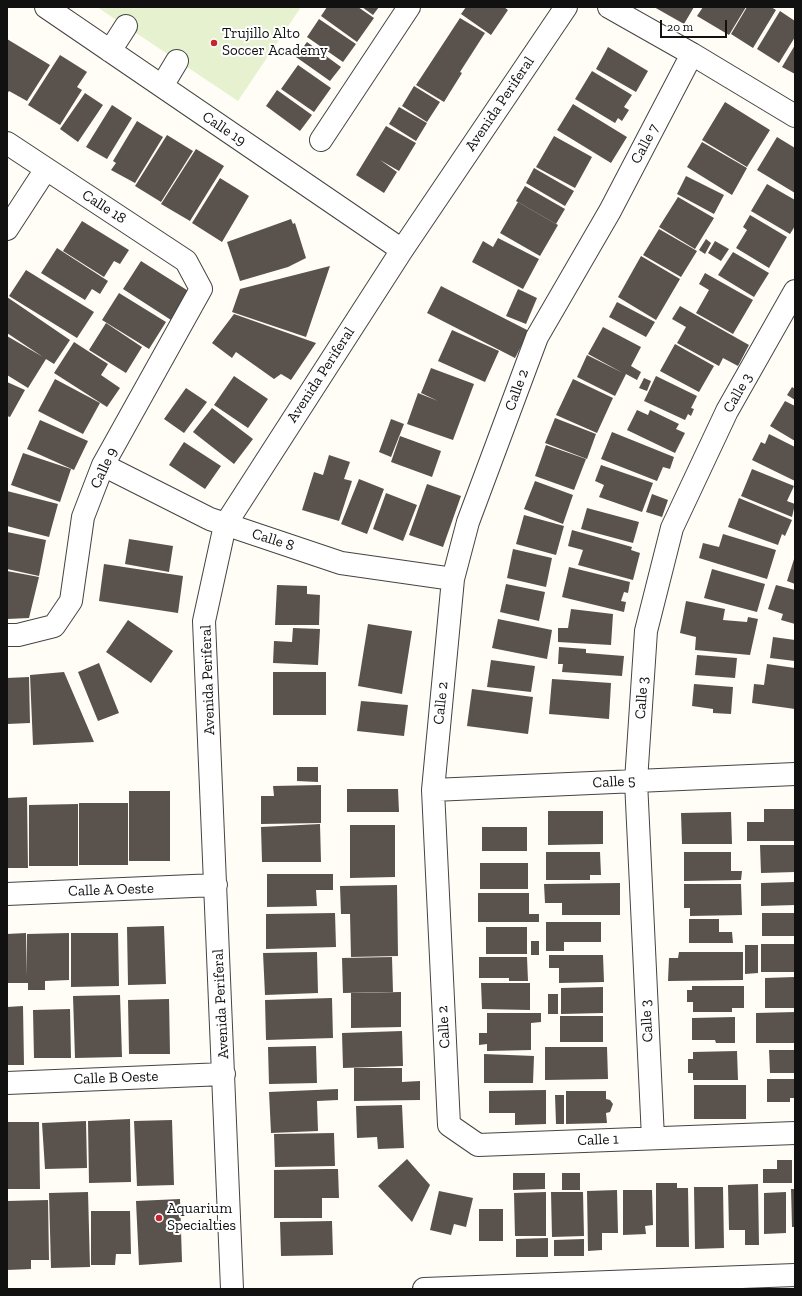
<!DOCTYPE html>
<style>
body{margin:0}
#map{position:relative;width:802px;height:1296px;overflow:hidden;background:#fffdf5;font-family:"Zilla Slab",serif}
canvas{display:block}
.frame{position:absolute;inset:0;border:8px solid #111;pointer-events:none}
.scale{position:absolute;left:660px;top:20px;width:67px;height:18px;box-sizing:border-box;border:2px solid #111;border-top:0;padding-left:5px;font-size:12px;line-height:14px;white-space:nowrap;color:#111;-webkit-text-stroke:3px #fff;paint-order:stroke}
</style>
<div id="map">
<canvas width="802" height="1296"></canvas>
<div class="frame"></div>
<div class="scale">20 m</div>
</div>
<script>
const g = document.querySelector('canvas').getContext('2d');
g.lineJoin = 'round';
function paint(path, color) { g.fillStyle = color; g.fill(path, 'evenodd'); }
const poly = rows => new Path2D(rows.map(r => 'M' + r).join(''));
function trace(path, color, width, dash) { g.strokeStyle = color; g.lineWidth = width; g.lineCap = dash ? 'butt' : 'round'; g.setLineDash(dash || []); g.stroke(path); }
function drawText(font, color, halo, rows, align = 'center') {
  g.font = font + ' "Zilla Slab",serif'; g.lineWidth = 4; g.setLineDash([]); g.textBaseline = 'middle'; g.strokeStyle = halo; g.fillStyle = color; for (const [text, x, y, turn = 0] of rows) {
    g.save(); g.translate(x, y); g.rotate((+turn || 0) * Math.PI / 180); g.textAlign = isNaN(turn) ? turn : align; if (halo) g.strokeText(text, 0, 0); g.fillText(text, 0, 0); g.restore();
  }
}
paint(poly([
 [97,7,301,7,238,101]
]), '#e6f2cf');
paint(poly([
 [327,7,358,7,374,18,357,42,321,16],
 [362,7,379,7,373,15],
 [466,7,504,7,508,10,491,35,461,14],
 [654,7,694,7,684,24],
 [703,7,746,7,729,35,697,16],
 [747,7,771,7,776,10,753,48,731,34],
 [780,11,795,21,795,37,779,63,757,49],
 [460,18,485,33,460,72,462,73,444,102,416,85],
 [319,19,356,44,343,62,307,37],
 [7,39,50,65,27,101,9,91,7,94],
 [307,42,341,67,330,81,296,57],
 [795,45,795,74,782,67],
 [608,47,648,71,636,92,596,69],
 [60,55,87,72,77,87,82,90,60,125,28,105],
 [298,65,331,88,314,112,281,89],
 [592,71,632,95,624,107,629,110,622,121,618,118,615,123,575,99],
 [414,86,440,102,427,122,402,106],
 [277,90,312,115,300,131,266,106],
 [85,93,103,105,78,142,60,129],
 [725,102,770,130,747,167,702,140],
 [573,104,627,137,611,163,557,130],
 [112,105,132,118,107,159,86,147],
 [399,107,427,123,416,141,389,124],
 [137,121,163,137,135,183,111,170,116,163,113,161],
 [386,126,416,143,399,171,380,160,397,172,384,193,356,175],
 [167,135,193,151,161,202,135,186],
 [554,136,592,157,575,188,536,167],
 [777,137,795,148,795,193,757,170],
 [702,142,747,168,732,195,687,167],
 [196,149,224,166,190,221,161,204],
 [534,168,574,191,565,206,526,183],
 [686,176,724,195,714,214,677,194],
 [220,178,249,196,222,242,192,223],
 [767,184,795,200,795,226,790,234,751,211],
 [525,186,565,209,556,224,516,201],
 [678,197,714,218,695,249,659,227],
 [518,202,558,225,540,256,500,233],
 [750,215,787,237,769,268,736,248,747,230,743,227],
 [291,219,293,224,295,223,306,258,288,267,240,281,227,242],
 [82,221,129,250,120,264,114,261,104,277,63,251],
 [659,229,697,251,681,277,643,255],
 [498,238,539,259,523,289,472,262,483,241,493,247],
 [706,239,711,243,705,254,699,250],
 [715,241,729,249,721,261,708,253],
 [57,248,108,281,100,294,92,289,85,300,41,273],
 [733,252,769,273,754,297,718,275],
 [641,256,680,279,656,320,618,297],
 [141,261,190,292,171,320,123,289],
 [330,266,306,337,232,312,240,289],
 [26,270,94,312,77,338,9,296],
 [705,273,753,300,733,334,696,313,709,290,699,284],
 [441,286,529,331,515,358,427,313],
 [518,289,537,298,526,324,506,316],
 [119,293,166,322,149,349,102,320],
 [7,297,70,340,54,364,46,359,28,388,7,375,7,336,43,357,7,333],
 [617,302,655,322,646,337,609,317],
 [680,306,749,345,738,366,723,358,719,366,677,343,686,327,672,319],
 [234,314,316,343,291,380,281,374,274,379,236,352,232,358,212,343],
 [106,323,142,347,126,373,89,350],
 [603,327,641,347,631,366,641,372,637,380,626,374,615,396,577,377,587,355,623,373,588,354],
 [452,330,499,351,485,382,438,361],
 [74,342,108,364,101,375,120,388,107,407,54,373],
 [675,344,714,366,699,392,660,371],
 [431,368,474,384,453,440,407,424,418,393,438,401,421,393],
 [234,376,268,399,248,428,214,405],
 [656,376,697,396,691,408,694,409,691,416,688,414,685,420,644,401],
 [644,378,651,381,647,391,639,388],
 [55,379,100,403,83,434,38,411],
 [573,379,613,398,597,433,556,415],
 [7,382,25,390,10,417,7,416],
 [792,387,795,389,795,400,787,395],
 [186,388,207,402,184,433,164,419],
 [785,401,795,406,795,441,770,426],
 [212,408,253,439,234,464,193,432],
 [637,410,648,415,650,410,679,424,676,429,685,433,675,453,627,430],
 [555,418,596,434,587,459,545,443],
 [391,419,404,424,391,457,379,452],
 [40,420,88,441,74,470,27,449],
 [612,432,674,457,670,469,663,467,657,481,601,459],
 [769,434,795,447,795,481,752,460,761,442,765,444],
 [400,436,441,451,432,477,391,462],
 [184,442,221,466,205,489,169,465],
 [546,445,586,459,574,490,535,476],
 [23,453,71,469,60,502,11,485],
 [329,455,350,462,344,479,352,481,339,521,302,510,314,472,323,475],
 [601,465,653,483,642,512,599,497,604,485,595,481],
 [752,469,794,486,787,501,795,504,792,517,741,496],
 [359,479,384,489,367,534,341,524],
 [535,481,573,495,563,524,524,509],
 [427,484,461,496,443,547,409,535],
 [7,491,58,504,49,537,7,526],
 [386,493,417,505,403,541,373,529],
 [652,494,668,500,662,517,646,512],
 [739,498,792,520,785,536,782,534,778,545,728,527],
 [587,508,639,522,633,543,581,529],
 [524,515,564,526,556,555,516,544],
 [572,530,632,547,631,550,640,553,633,580,578,565,583,550,568,546],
 [7,532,46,540,39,576,7,569],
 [723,534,776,550,767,579,699,558,703,543,719,547],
 [129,539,173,546,169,572,125,564],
 [513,549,552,558,546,587,507,578],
 [795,556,795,584,787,581],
 [104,564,183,576,178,613,99,601],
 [569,567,630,582,628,593,624,592,621,601,626,602,624,612,562,597],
 [712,569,765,584,757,612,704,598],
 [7,571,39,577,29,618,7,619],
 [506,584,545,592,539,621,500,612],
 [277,585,307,586,307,594,320,595,319,625,275,625],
 [776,585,795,590,795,624,781,620,783,614,768,609],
 [686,601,725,609,723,620,747,622,748,617,758,619,750,655,695,650,696,637,680,633],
 [571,609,613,614,611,645,558,642,558,628,568,628],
 [498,619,552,630,547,659,492,648],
 [128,620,173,651,151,683,106,652],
 [368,624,412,631,402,694,358,686],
 [293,628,320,629,318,665,273,663,274,641,292,642],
 [773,637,795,640,795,661,770,658],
 [559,647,586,649,586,653,624,656,622,676,562,672,563,664,558,664],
 [697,655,737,658,735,678,695,675],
 [491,660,535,666,531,692,487,687],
 [99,663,119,713,98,721,78,672],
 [767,664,795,668,795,709,752,703,754,684,764,685],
 [64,672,94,742,33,745,30,675],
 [273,672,326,672,326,715,273,715],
 [29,677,30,723,7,724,7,678],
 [552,679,611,683,609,719,549,714],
 [694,684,733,687,731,714,713,713,713,709,692,706],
 [472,689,533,697,528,734,467,726],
 [361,701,408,705,404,736,357,731],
 [297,767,318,767,318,782,297,781],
 [321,785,321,823,261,824,261,796,274,796,273,786],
 [347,789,398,789,399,812,347,812],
 [129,791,170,791,170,861,129,861],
 [27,797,28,868,7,868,7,798],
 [79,803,128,803,128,865,79,865],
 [78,804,78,866,29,866,29,805],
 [764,809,794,809,794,841,747,841,747,822,764,822],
 [548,811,603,811,603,844,548,845],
 [731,812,732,844,682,844,681,813],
 [320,824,321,862,262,862,261,827],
 [350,825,395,825,395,877,350,878],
 [482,827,527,827,527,851,482,851],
 [760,845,795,845,795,872,761,873],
 [546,852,600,852,601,875,590,875,590,880,546,880],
 [684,852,731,852,731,871,742,871,741,880,684,881],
 [480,863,528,863,528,889,480,889],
 [267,874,333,874,333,890,316,890,317,906,267,907],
 [795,882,795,905,761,906,761,883],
 [620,883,620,915,562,915,562,903,545,903,544,884],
 [684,884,741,884,742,915,690,916,690,908,684,908],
 [397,885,398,956,351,957,350,914,341,914,340,886],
 [478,893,529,893,529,914,539,914,539,922,478,922],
 [335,913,336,947,266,949,266,914],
 [762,913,795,913,795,936,762,936],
 [689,919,719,919,719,932,732,932,733,943,689,943],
 [546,922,601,922,601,942,564,942,564,951,546,951],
 [164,926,166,984,128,985,127,927],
 [486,927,527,927,527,954,486,954],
 [26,933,27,976,27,934,69,933,69,980,45,981,45,990,28,990,28,983,7,983,7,934],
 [71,933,118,933,119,986,71,987],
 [531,941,539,941,539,955,531,955],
 [761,944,795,944,795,972,761,972],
 [745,945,758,945,758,973,745,974],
 [317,952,318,993,265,995,263,953],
 [679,952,743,952,743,980,668,981,669,958,678,958],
 [549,955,603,955,604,982,559,983,559,968,549,968],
 [392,957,393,992,343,993,342,958],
 [479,957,527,957,528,981,509,981,509,978,479,978],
 [795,977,795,1008,765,1008,765,978],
 [481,983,530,983,530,1010,482,1009],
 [692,986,744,986,744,1008,732,1008,732,1012,693,1012,693,1002,687,1002,687,990,692,990],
 [603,987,603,1013,561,1014,561,988],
 [401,992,401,1027,351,1028,351,993],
 [548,994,558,994,558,1014,548,1014],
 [120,995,122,1057,75,1058,73,996],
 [332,998,333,1038,266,1040,265,1000],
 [169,999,170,1054,129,1054,128,1000],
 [23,1006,24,1065,7,1065,7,1007],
 [70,1009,71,1058,34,1058,33,1010],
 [795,1012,795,1043,756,1043,756,1013],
 [487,1013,541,1013,541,1022,531,1023,531,1050,487,1051,487,1044,479,1045,479,1033,487,1033],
 [560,1016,603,1016,603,1042,560,1042],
 [735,1017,735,1043,716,1043,715,1040,692,1040,692,1018],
 [402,1031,403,1066,343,1068,342,1033],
 [316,1046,317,1083,269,1084,268,1047],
 [545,1047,607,1047,608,1079,545,1080],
 [769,1050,795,1050,795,1073,770,1073],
 [737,1051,738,1080,693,1080,693,1073,688,1073,688,1059,693,1059,693,1052],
 [484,1054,534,1056,533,1083,484,1083],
 [354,1068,402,1068,402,1082,420,1081,420,1100,354,1101],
 [767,1079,795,1079,795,1098,790,1098,790,1102,767,1102],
 [694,1085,746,1085,746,1119,694,1119],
 [338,1089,338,1100,317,1101,318,1131,271,1133,269,1092],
 [546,1090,546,1124,515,1125,515,1113,489,1113,489,1091],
 [566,1091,606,1091,606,1099,610,1100,613,1104,610,1112,606,1113,607,1123,566,1124],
 [555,1095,564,1095,564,1124,556,1124],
 [402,1105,404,1148,378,1149,377,1137,357,1138,356,1106],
 [130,1119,131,1182,89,1183,88,1121],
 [172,1120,174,1185,137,1186,134,1121],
 [86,1121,87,1168,45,1169,42,1123],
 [7,1122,39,1122,40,1189,7,1189],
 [334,1133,335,1166,275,1167,274,1134],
 [407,1159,430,1185,412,1222,378,1186],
 [777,1160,792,1160,792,1183,763,1183,763,1169,777,1169],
 [327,1169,338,1169,339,1198,322,1198,322,1218,274,1218,274,1170],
 [513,1173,545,1173,545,1189,513,1190],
 [562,1173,580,1173,580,1190,562,1190],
 [656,1183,677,1183,677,1188,688,1188,689,1247,656,1247],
 [758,1184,759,1245,745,1245,745,1230,729,1230,728,1185],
 [694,1187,723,1187,724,1248,695,1249],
 [791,1189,795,1189,795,1227,792,1227],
 [617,1190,618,1233,602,1233,602,1250,588,1251,587,1191],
 [623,1190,652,1190,653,1225,645,1226,646,1234,623,1235],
 [439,1191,473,1198,466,1227,454,1224,451,1235,430,1230],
 [88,1192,90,1267,51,1268,49,1193],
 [546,1192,546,1236,515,1236,514,1193],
 [551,1192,583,1192,584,1236,552,1237],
 [786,1192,786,1233,764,1234,764,1193],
 [180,1199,182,1262,139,1265,136,1201],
 [48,1200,49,1260,31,1260,31,1269,7,1270,7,1201],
 [479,1209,503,1209,503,1241,479,1241],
 [91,1211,130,1211,131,1254,116,1254,115,1265,91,1265],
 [332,1221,333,1255,281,1256,280,1222],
 [548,1238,548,1257,516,1257,516,1239],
 [584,1239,584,1256,554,1256,554,1240]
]), '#5a524d');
const minor = poly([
 [46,7,402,250],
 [609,7,692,54,795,116],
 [110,51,126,26],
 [692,54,610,211,537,337,468,522,453,579,433,790,449,1125,478,1145,795,1133],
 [162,86,177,61],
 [321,140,409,7],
 [7,143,186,261,201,289,103,465,83,517,71,601,54,626,18,635,7,635],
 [7,229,46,169],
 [103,465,210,519,341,563,453,579],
 [433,790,795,774],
 [7,894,216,885],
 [7,1083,224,1074],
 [653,1138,636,781,646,631,672,528,727,411,795,291],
 [232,1289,204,621,225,525,402,250,566,7],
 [424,1289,795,1275]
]);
trace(minor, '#444', 24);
trace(minor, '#fff', 22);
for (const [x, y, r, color] of [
 [214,43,4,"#c4262e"],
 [159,1218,4,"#c4262e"]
]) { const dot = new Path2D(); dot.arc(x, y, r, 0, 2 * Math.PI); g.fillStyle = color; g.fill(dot); trace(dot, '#fff', 1.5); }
drawText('15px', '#111', '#fff', [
 ["Trujillo Alto",222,34],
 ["Soccer Academy",222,51],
 ["Aquarium",167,1209],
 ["Specialties",167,1226]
], 'left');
drawText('15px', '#111', '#fff', [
 ["Avenida Periferal",500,104,-56],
 ["Calle 19",224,129,34],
 ["Calle 7",645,144,-62],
 ["Calle 18",104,207,33],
 ["Avenida Periferal",321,375,-57],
 ["Calle 2",517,390,-70],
 ["Calle 3",738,393,-60],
 ["Calle 9",104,468,-65],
 ["Calle 8",273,540,18],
 ["Avenida Periferal",208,680,-92],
 ["Calle 3",642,698,-86],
 ["Calle 2",441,703,-84],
 ["Calle 5",614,782,-3],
 ["Calle A Oeste",111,890,-2],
 ["Avenida Periferal",221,1004,-93],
 ["Calle 3",647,1021,-93],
 ["Calle 2",444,1027,-93],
 ["Calle B Oeste",116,1078,-2],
 ["Calle 1",598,1140,-2]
]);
</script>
